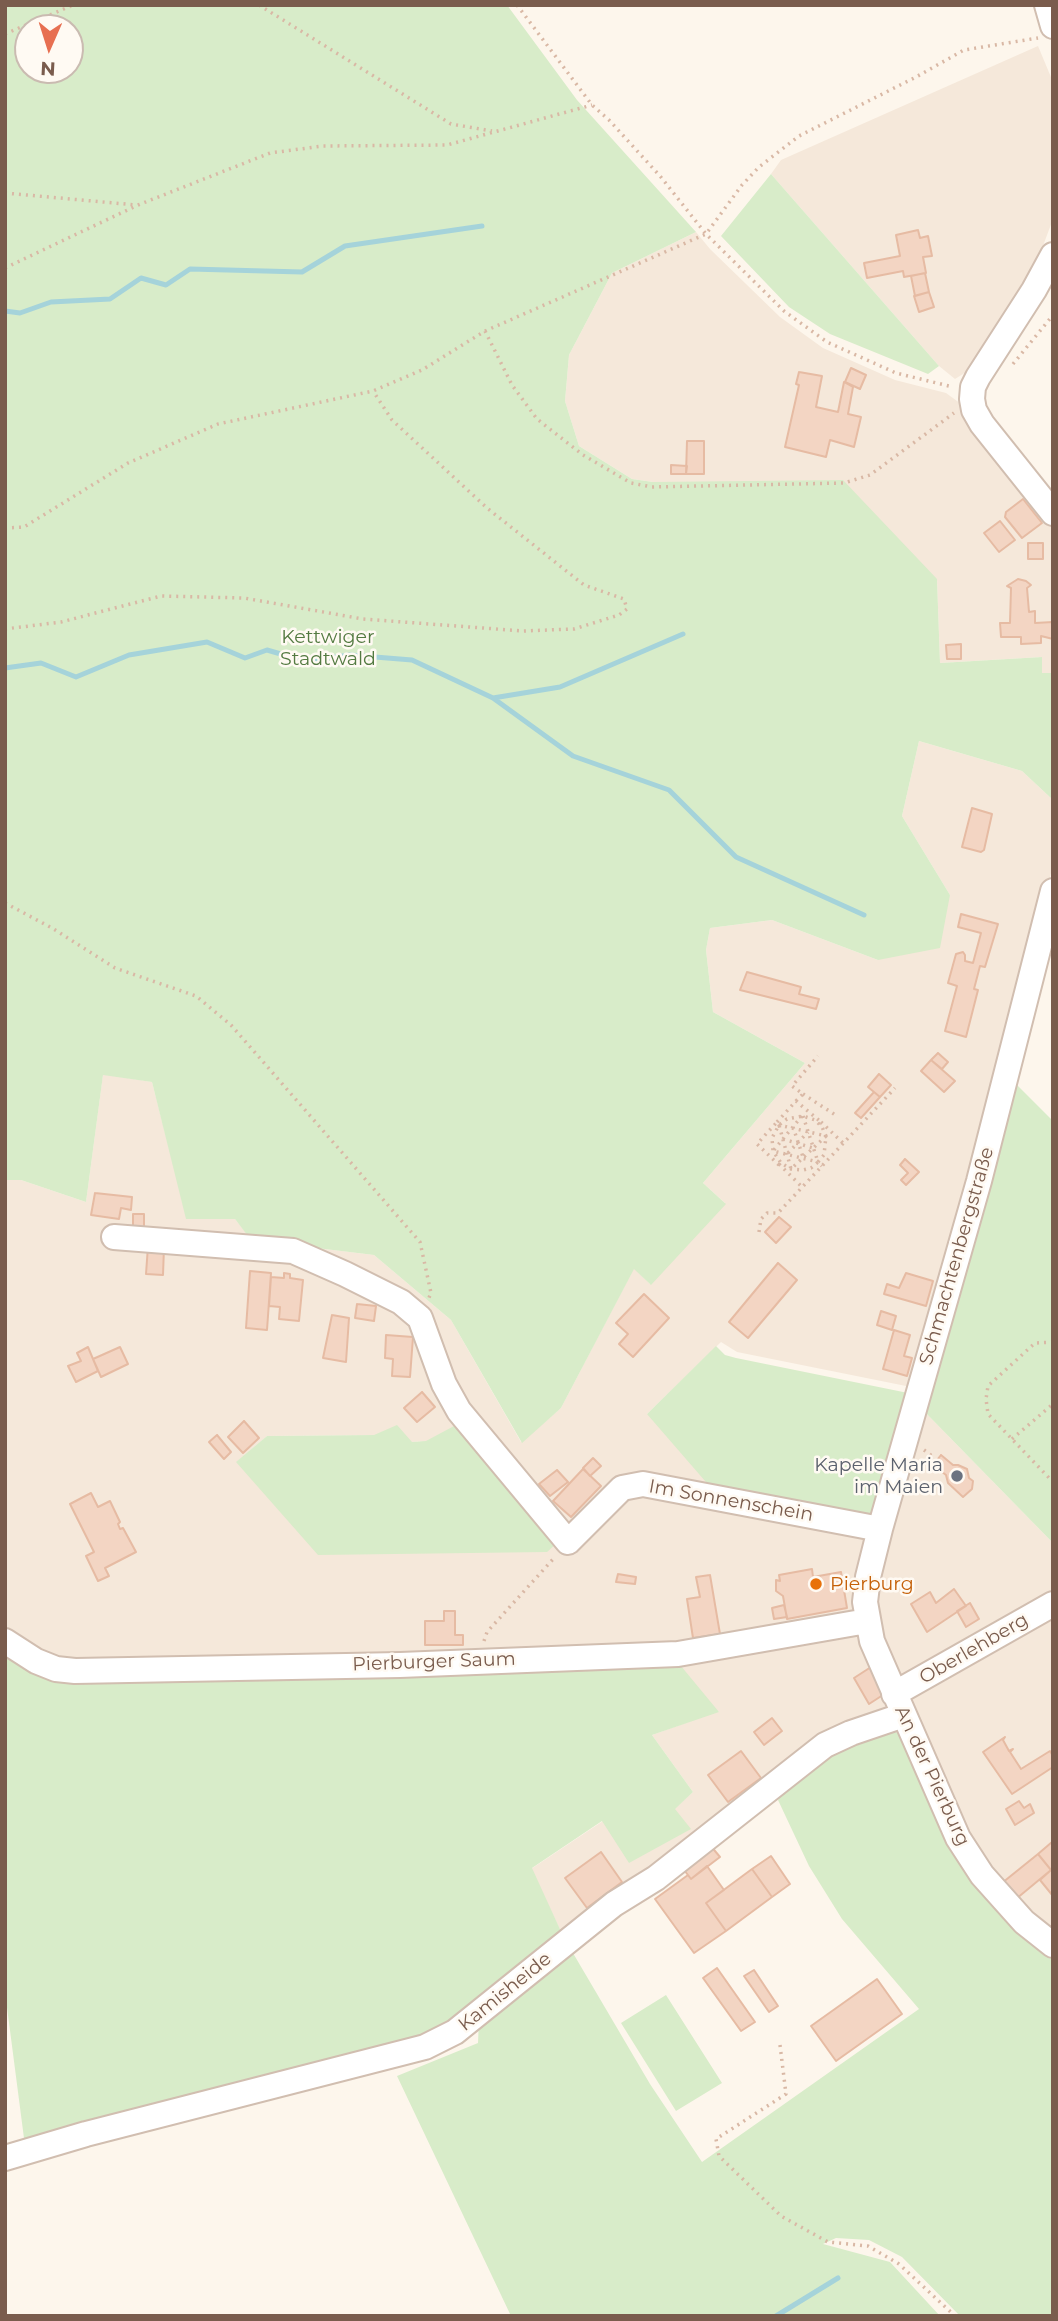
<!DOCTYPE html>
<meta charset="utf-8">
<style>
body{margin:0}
#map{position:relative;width:1058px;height:2321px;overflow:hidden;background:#fdf6ec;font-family:Montserrat,sans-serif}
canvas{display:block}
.frame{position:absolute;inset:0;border:7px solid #7a5c4d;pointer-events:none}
.north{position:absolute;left:14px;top:14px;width:70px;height:70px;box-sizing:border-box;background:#fffaf3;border:2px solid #cabbb1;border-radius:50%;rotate:183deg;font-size:19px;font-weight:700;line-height:28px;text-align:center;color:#7a5c4d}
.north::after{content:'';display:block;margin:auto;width:24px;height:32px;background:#e76f51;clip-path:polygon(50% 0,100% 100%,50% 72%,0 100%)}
</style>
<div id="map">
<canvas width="1058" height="2321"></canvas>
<div class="frame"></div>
<div class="north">N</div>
</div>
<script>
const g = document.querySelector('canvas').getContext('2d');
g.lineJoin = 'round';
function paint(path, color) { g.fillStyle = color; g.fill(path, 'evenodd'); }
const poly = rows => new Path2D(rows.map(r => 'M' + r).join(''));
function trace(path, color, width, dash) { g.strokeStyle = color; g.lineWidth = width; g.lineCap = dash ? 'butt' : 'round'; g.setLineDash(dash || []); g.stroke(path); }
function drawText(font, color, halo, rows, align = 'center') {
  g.font = font + ' Montserrat,sans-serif'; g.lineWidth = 5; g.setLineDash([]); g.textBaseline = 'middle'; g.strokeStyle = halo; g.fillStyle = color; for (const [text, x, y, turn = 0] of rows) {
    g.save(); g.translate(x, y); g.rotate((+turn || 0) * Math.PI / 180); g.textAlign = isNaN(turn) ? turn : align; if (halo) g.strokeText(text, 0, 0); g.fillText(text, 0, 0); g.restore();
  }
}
paint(poly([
 [1038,46,1053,82,1053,219,1037,262,971,369,955,379,939,366,771,174,781,160],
 [696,232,710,249,780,317,823,348,895,380,946,393,968,409,1053,522,1053,673,1041,673,1042,657,940,663,937,579,653,482,632,479,579,446,565,401,569,355,612,273],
 [919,741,1022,771,1053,800,1053,865,982,1148,916,1388,737,1352,721,1342,647,1414,920,1407,1053,1543,1053,1931,1031,1916,990,1868,968,1834,908,1704,564,1938,531,1869,603,1821,674,1809,693,1792,652,1735,719,1711,75,1668,5,1635,5,1180,21,1180,86,1202,103,1074,152,1082,187,1218,235,1219,252,1240,374,1255,451,1320,521,1442,561,1408,634,1268,650,1284,725,1203,703,1183,805,1063,713,1012,706,950,710,928,772,920,878,960,950,895,902,816],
 [374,1435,412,1442,426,1441,237,1462,267,1436]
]), '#f5e8da');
paint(poly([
 [5,5,507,5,577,100,696,232,612,273,569,355,565,401,579,446,632,479,653,482,843,480,937,579,940,663,1042,657,1042,673,1053,673,1053,800,1022,771,919,741,902,816,950,895,940,948,878,960,772,920,710,928,706,950,713,1012,805,1063,703,1183,726,1204,651,1285,634,1269,561,1408,522,1443,451,1320,374,1255,251,1240,235,1219,186,1219,152,1082,103,1075,86,1202,21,1180,5,1180],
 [28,28,70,28,70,70,28,70],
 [771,174,939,366,928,374,830,334,789,307,721,236],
 [1012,1080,1053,1121,1053,1543,920,1407],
 [716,1346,725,1355,736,1358,913,1394,876,1517,712,1489,647,1414],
 [397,1425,412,1442,426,1441,454,1426,558,1542,547,1552,318,1555,236,1462,267,1436,374,1435],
 [5,1645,58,1678,676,1660,719,1712,652,1735,693,1792,675,1809,691,1829,629,1863,602,1821,532,1868,564,1938,438,2031,25,2146,5,1992],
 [888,1730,902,1734,941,1821,1053,1956,1053,2316,960,2316,902,2257,869,2240,836,2238,823,2244,890,2262,940,2316,511,2316,397,2076,478,2043,479,2019,570,1948,650,2084,702,2162,919,2009,842,1919,809,1866,778,1800,787,1786,834,1746],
 [666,1995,722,2083,676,2111,621,2023]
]), '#d8ecc9');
trace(poly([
 [5,311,20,313,51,302,110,299,141,278,166,285,190,269,302,272,345,246,482,226],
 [5,668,41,663,76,677,129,655,207,642,245,658,267,650,305,661,350,655,412,660,493,698,573,756,669,790,736,857,864,915],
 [493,698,560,687,683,634],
 [776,2316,838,2278]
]), '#a5d3da', 5);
const building = poly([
 [918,230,920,238,928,236,932,256,923,257,926,273,904,277,903,271,867,278,864,263,900,256,896,235,918,230],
 [925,273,929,292,915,296,911,276,925,273],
 [929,292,934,307,919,312,914,296,929,292],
 [851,368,866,375,860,389,845,382,851,368],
 [799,372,822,376,816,407,838,412,844,382,853,387,848,414,861,417,854,447,830,440,826,457,785,447,799,385,796,384,799,372],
 [687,441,704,441,704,474,686,474,687,441],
 [671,465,687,466,686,474,671,474,671,465],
 [1023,499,1042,523,1022,538,1005,517,1006,512,1023,499],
 [1000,521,1015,540,999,552,984,533,1000,521],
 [1028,543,1043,543,1043,559,1028,559,1028,543],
 [1018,579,1026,581,1031,585,1027,588,1029,612,1035,611,1035,623,1053,622,1053,639,1041,636,1041,643,1021,644,1021,637,1001,637,1000,623,1010,623,1011,588,1007,586,1018,579],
 [961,644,961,659,947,659,946,645,961,644],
 [972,808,992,814,984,850,981,852,962,847,972,808],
 [961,914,998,924,985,967,980,966,974,989,978,990,966,1037,945,1031,957,986,948,983,956,954,963,952,965,955,965,961,973,963,981,933,958,927,961,914],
 [747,972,801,987,799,994,819,999,816,1009,740,990,747,972],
 [938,1053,948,1062,942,1069,931,1060,938,1053],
 [931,1060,955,1081,944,1092,921,1071,931,1060],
 [879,1074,891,1085,880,1097,868,1087,879,1074],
 [874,1092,880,1097,861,1118,855,1113,874,1092],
 [905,1159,919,1172,906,1185,901,1180,908,1173,900,1165,905,1159],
 [95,1193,132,1197,131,1210,121,1208,119,1219,91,1215,95,1193],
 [133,1214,144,1214,144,1229,133,1229,133,1214],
 [779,1217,791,1227,776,1243,765,1232,779,1217],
 [148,1246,164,1247,163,1275,146,1274,148,1246],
 [778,1263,797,1280,748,1338,729,1322,778,1263],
 [250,1271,271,1273,267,1330,246,1328,250,1271],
 [284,1273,290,1274,290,1278,303,1280,299,1321,279,1319,280,1307,269,1306,271,1277,284,1278,284,1273],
 [906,1273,933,1281,926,1306,884,1294,887,1284,899,1288,906,1273],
 [644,1294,669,1318,633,1357,619,1344,628,1334,616,1323,644,1294],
 [357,1304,376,1306,374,1321,355,1318,357,1304],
 [881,1311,896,1316,892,1330,877,1325,881,1311],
 [332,1315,349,1318,346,1362,323,1358,332,1315],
 [894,1330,910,1335,904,1356,912,1358,907,1376,883,1369,894,1330],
 [386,1335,413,1337,410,1377,392,1376,393,1359,385,1358,386,1335],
 [88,1347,98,1371,76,1382,68,1366,81,1361,77,1353,88,1347],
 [120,1347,128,1364,101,1377,93,1359,120,1347],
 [422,1392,435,1407,417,1422,404,1408,422,1392],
 [244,1421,259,1438,243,1453,228,1437,244,1421],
 [217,1435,231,1452,224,1459,209,1442,217,1435],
 [941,1455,953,1465,958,1465,967,1469,969,1478,973,1481,972,1489,963,1497,948,1483,946,1475,933,1465,941,1455],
 [593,1458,601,1466,590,1476,583,1468,593,1458],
 [583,1469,601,1486,571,1517,553,1501,583,1469],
 [557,1470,568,1482,550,1496,539,1484,557,1470],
 [91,1493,98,1507,110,1501,120,1522,118,1524,120,1529,123,1528,136,1552,105,1568,109,1576,98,1581,86,1556,94,1552,70,1504,91,1493],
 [812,1569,813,1577,841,1572,847,1608,787,1619,783,1596,776,1591,776,1580,780,1581,779,1575,812,1569],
 [618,1574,636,1577,635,1584,616,1582,618,1574],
 [710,1575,720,1634,693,1638,687,1599,700,1597,696,1577,710,1575],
 [954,1589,966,1606,927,1632,911,1604,930,1592,936,1603,954,1589],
 [970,1603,979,1619,966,1627,957,1611,970,1603],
 [784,1605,787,1617,774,1619,772,1608,784,1605],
 [444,1611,455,1611,455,1635,463,1635,463,1645,425,1645,425,1621,444,1621,444,1611],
 [871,1667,886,1693,869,1704,854,1678,871,1667],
 [772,1718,782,1731,764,1745,754,1732,772,1718],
 [1005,1737,1003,1740,1009,1751,1013,1749,1010,1752,1021,1769,1050,1751,1053,1756,1053,1767,1012,1794,983,1752,1005,1737],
 [741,1751,761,1778,728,1802,708,1775,741,1751],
 [1019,1801,1024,1808,1030,1804,1034,1813,1015,1825,1006,1809,1019,1801],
 [1052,1842,1053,1844,1053,1896,1040,1880,1051,1870,1038,1854,1052,1842],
 [710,1845,720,1857,691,1879,681,1866,710,1845],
 [601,1852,622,1882,587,1908,565,1878,601,1852],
 [1038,1854,1051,1870,1016,1899,1002,1883,1038,1854],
 [771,1856,790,1884,772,1897,752,1869,771,1856],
 [707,1866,724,1890,706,1903,726,1931,694,1953,655,1899,688,1875,691,1879,707,1866],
 [752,1869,772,1897,726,1931,706,1903,752,1869],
 [717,1968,755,2022,741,2031,703,1978,717,1968],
 [754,1970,778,2006,769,2012,744,1976,754,1970],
 [877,1979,902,2014,836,2061,811,2026,877,1979]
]);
paint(building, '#f3d5c3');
trace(building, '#e6bba3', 2);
const minor = poly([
 [1047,5,1053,26],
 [1053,255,1034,290,978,377,973,387,972,399,974,410,982,424,1053,513],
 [1053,891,979,1181,880,1529,868,1577,865,1602,872,1641,958,1838,982,1875,1024,1922,1053,1945],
 [114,1237,293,1251,345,1274,401,1302,420,1318,444,1384,459,1411,568,1542,622,1488,643,1484,880,1529],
 [5,1641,36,1661,56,1669,75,1671,400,1665,678,1654,867,1621],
 [894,1694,1053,1604],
 [5,2158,86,2134,425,2047,455,2032,614,1904,656,1878,825,1745,851,1733,904,1715]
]);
trace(minor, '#d1beb0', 28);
trace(poly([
 [259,5,451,124,492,131],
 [517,5,592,105,609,120,660,176,706,234,784,311,827,342,896,373,953,387],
 [5,34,73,5],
 [5,193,136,205],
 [5,268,138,205,270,153,323,146,447,145,592,105],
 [485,331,512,385,537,419,583,455,631,483,652,487,844,483,870,475,954,413],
 [1013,364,1053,315],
 [5,528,24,527,128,463,218,424,373,391,422,370,485,331,706,234,742,185,759,167,799,136,916,77,964,50,1038,38],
 [5,629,61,622,161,596,244,598,363,619,523,631,574,629,619,615,627,609,624,599,584,585,487,508,392,420,373,391],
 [5,903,52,928,115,968,196,996,231,1025,420,1242,431,1293,428,1300],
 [803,1094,837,1116],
 [796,1101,803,1094,792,1086,818,1056],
 [802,1116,773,1151,818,1162],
 [803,1116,818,1162],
 [777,1122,796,1101,821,1122,819,1124],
 [821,1122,843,1143],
 [793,1127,803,1157],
 [783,1139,813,1148],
 [788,1153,808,1132],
 [818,1162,824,1155,826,1136,822,1127,815,1120,803,1116,787,1119,779,1125,772,1138,773,1151,781,1163,791,1169,803,1170,811,1168,818,1162,822,1166],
 [779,1164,802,1187],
 [779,1165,757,1144,777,1122,779,1125,826,1136,791,1169,779,1125],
 [759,1232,761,1219,767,1213,778,1213,895,1088],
 [1053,1342,1035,1343,988,1386,986,1399,988,1414,1053,1482],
 [1012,1439,1053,1404],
 [924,1450,935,1458],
 [484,1641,487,1632,555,1557],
 [780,2045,786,2094,716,2139,719,2156,781,2216,828,2242,868,2246,899,2264,955,2316]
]), '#d9b8a5', 3.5, [2, 5]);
trace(minor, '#fff', 24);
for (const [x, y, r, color] of [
 [957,1476,7,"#6b7280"],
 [816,1584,7,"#e8710a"]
]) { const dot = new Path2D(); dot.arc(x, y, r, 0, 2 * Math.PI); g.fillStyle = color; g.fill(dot); trace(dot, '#fffaf3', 2.5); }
drawText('19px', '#537a41', '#fffaf3', [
 ["Kettwiger",328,637],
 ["Stadtwald",328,659]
]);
drawText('19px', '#7a5c4d', '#fffaf3', [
 ["Schmachtenbergstraße",957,1256,-74],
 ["Im Sonnenschein",731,1501,10],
 ["Oberlehberg",974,1649,-30],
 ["Pierburger Saum",434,1662,-2],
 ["An der Pierburg",932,1776,65],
 ["Kamisheide",505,1992,-39]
]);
drawText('19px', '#5b616d', '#fffaf3', [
 ["Kapelle Maria",943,1465],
 ["im Maien",943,1487]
], 'right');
drawText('19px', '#c56008', '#fffaf3', [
 ["Pierburg",830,1584]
], 'left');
</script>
